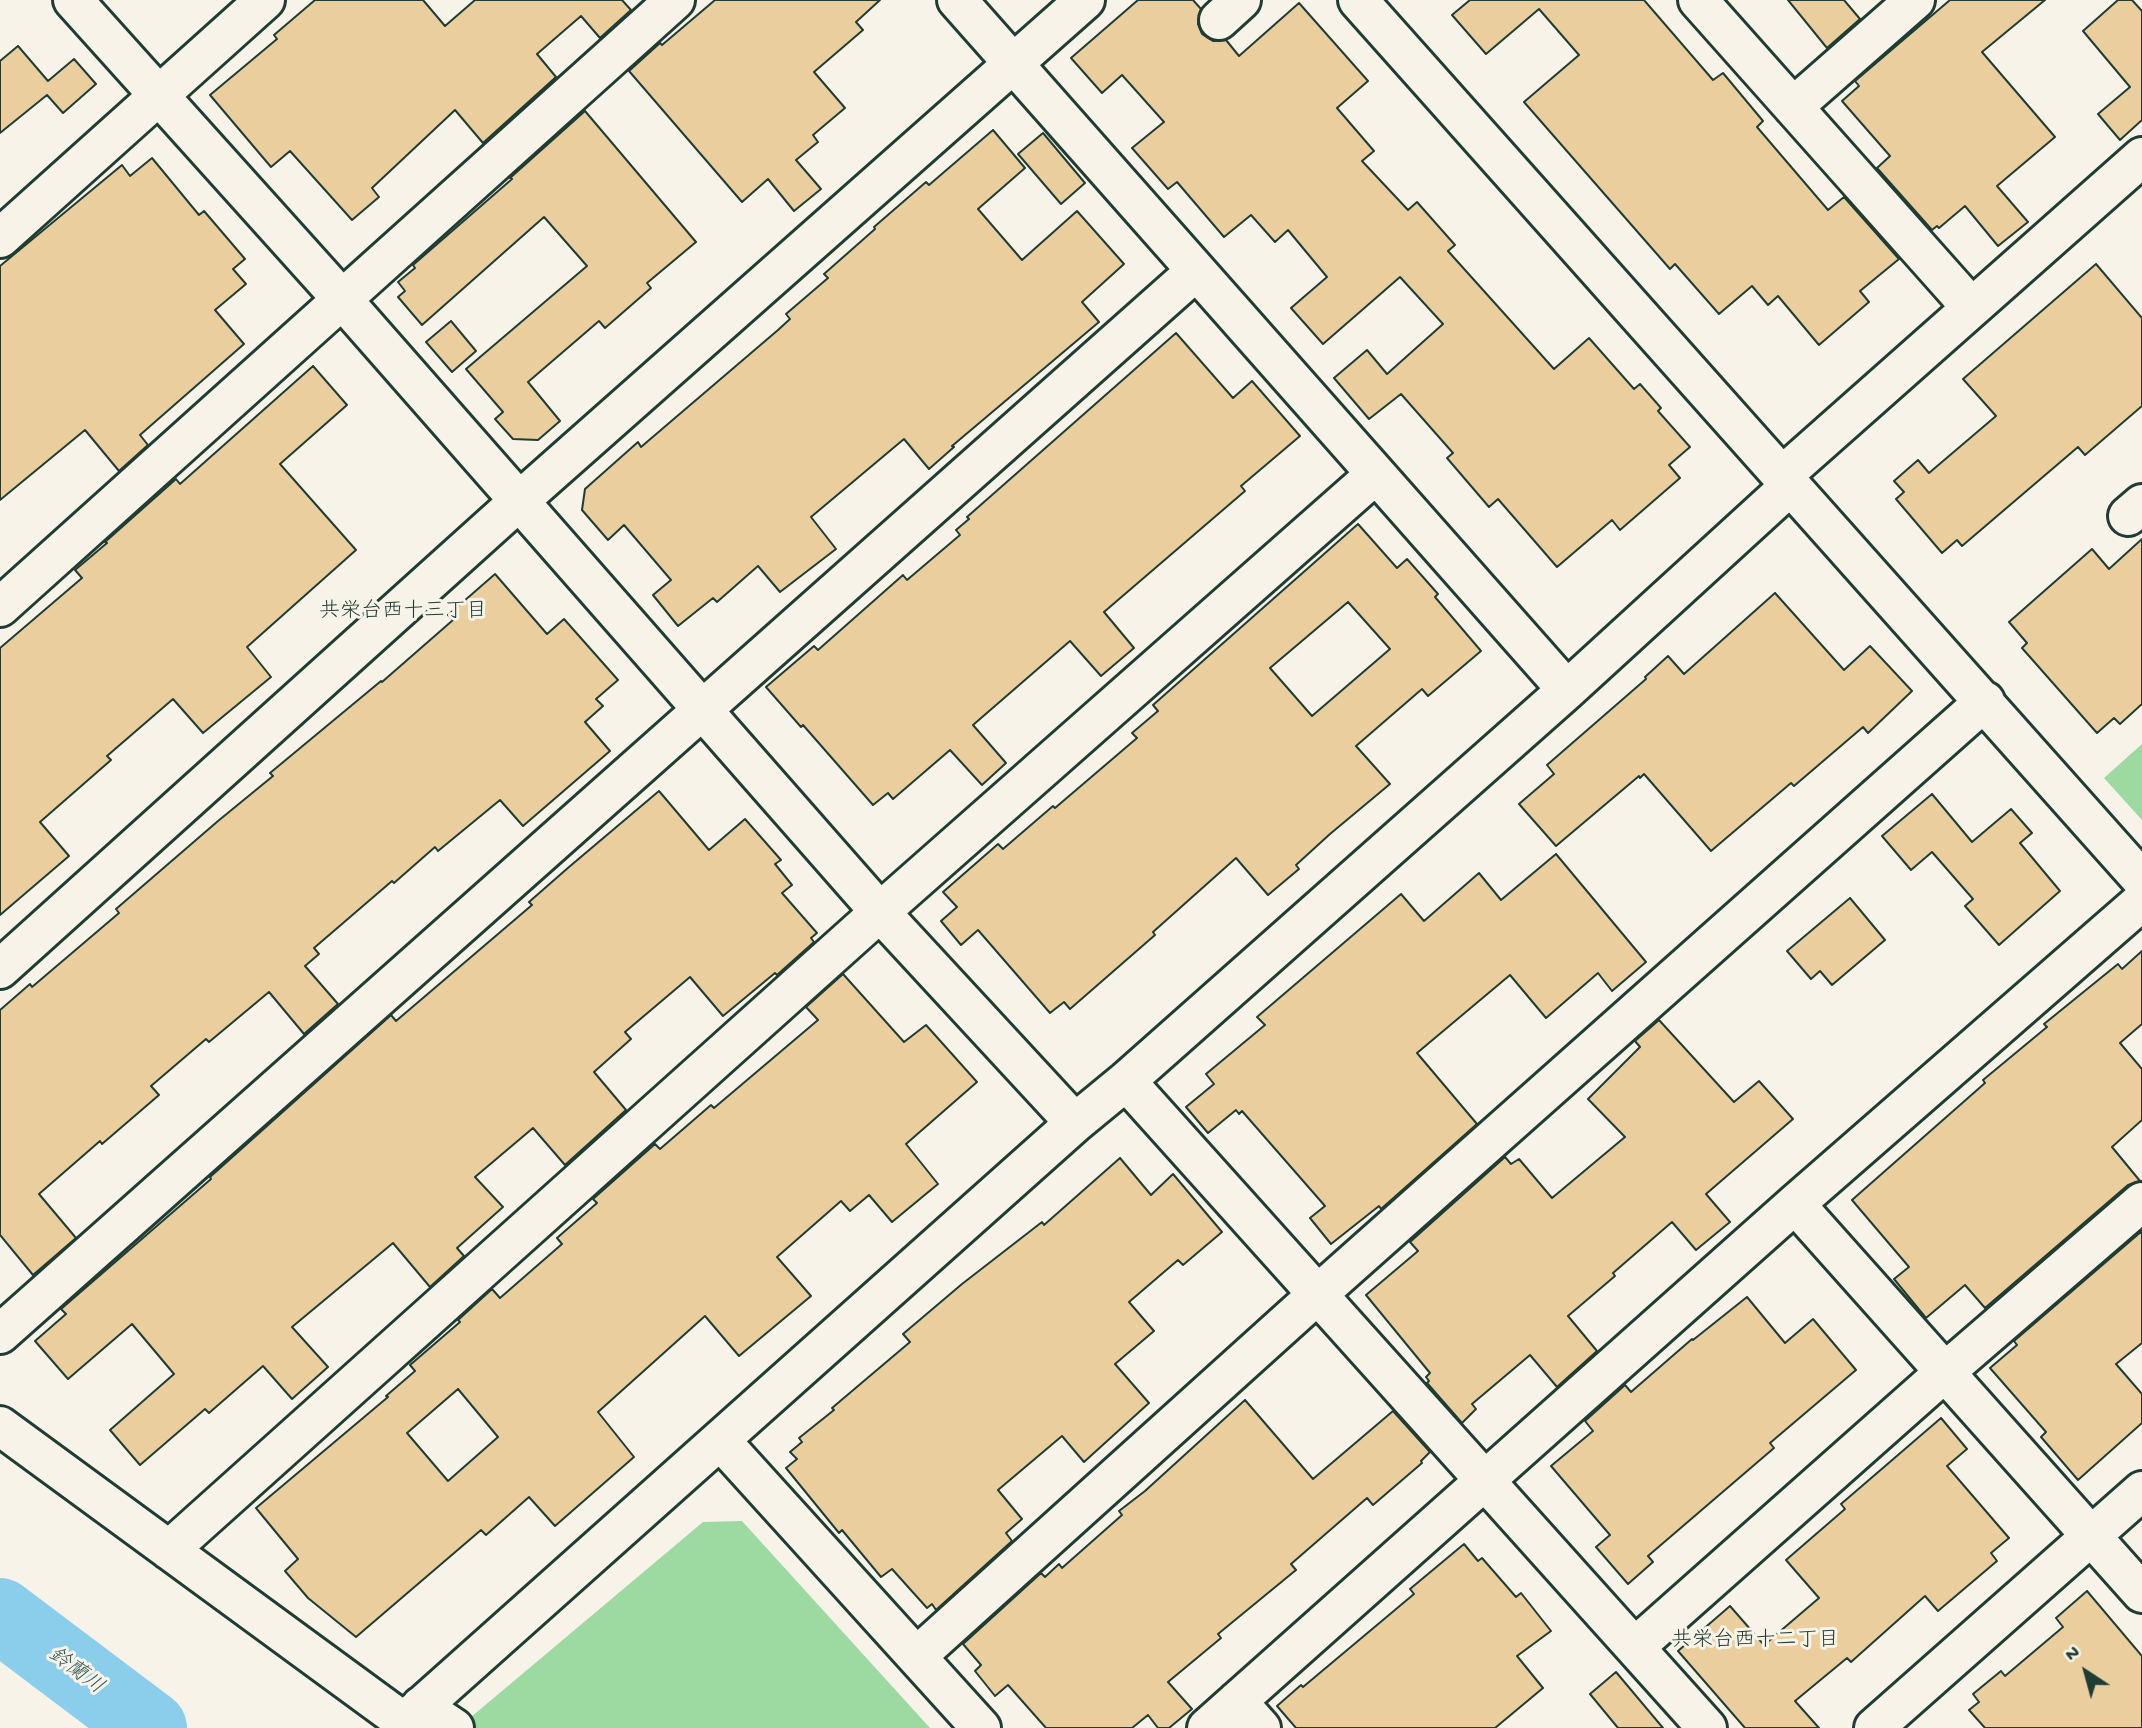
<!DOCTYPE html>
<meta charset="utf-8">
<style>
body{margin:0}
#map{position:relative;width:2142px;height:1728px;overflow:hidden;background:#f7f3e8;font-family:"Gochi Hand",sans-serif}
canvas{display:block}
.north{position:absolute;left:2051px;top:1637px;width:70px;height:70px;-webkit-text-stroke:5px #f7f3e8;paint-order:stroke;rotate:324deg;font-size:19px;font-weight:700;line-height:28px;text-align:center;color:#1f3d34}
.north::after{content:'';display:block;margin:auto;width:24px;height:32px;background:#1f3d34;clip-path:polygon(50% 0,100% 100%,50% 72%,0 100%)}
</style>
<div id="map">
<canvas width="2142" height="1728"></canvas>
<div class="north">N</div>
</div>
<script>
const g = document.querySelector('canvas').getContext('2d');
g.lineJoin = 'round';
function paint(path, color) { g.fillStyle = color; g.fill(path, 'evenodd'); }
const poly = rows => new Path2D(rows.map(r => 'M' + r).join(''));
function trace(path, color, width, dash) { g.strokeStyle = color; g.lineWidth = width; g.lineCap = dash ? 'butt' : 'round'; g.setLineDash(dash || []); g.stroke(path); }
function drawText(font, color, halo, rows, align = 'center') {
  g.font = font + ' "Gochi Hand","Klee One",sans-serif'; g.lineWidth = 6; g.setLineDash([]); g.textBaseline = 'middle'; g.strokeStyle = halo; g.fillStyle = color; for (const [text, x, y, turn = 0] of rows) {
    g.save(); g.translate(x, y); g.rotate((+turn || 0) * Math.PI / 180); g.textAlign = isNaN(turn) ? turn : align; if (halo) g.strokeText(text, 0, 0); g.fillText(text, 0, 0); g.restore();
  }
}
paint(poly([
 [2142,744,2142,820,2104,778],
 [742,1521,930,1728,458,1728,703,1522]
]), '#9cdaa1');
trace(poly([
 [0,1615,150,1728]
]), '#8aceeb', 74);
const building = poly([
 [315,0,423,0,445,26,475,0,622,0,631,10,600,38,581,16,537,54,556,77,483,143,455,110,372,188,379,197,352,220,290,151,271,167,210,95,277,39,274,35,315,0],
 [715,0,880,0,856,22,863,30,814,72,845,108,813,135,818,142,796,160,821,189,794,211,768,179,742,202,629,71,660,43,662,45,715,0],
 [1138,0,1193,0,1201,9,1198,24,1202,34,1213,41,1226,40,1239,56,1299,3,1368,81,1337,108,1374,151,1362,161,1408,210,1417,202,1455,245,1448,251,1554,369,1589,338,1634,389,1640,384,1661,408,1658,411,1690,447,1669,465,1680,478,1620,530,1612,520,1557,567,1498,499,1489,507,1447,458,1453,453,1401,394,1369,419,1334,378,1367,350,1387,374,1443,324,1400,277,1323,344,1291,308,1327,277,1288,230,1275,242,1251,215,1224,237,1177,182,1168,189,1132,148,1164,122,1122,75,1102,93,1071,58,1138,0],
 [1470,0,1644,0,1713,80,1723,73,1763,121,1757,127,1828,210,1844,197,1899,259,1860,291,1869,302,1819,345,1778,296,1768,305,1752,286,1719,314,1675,264,1670,269,1524,102,1579,55,1539,9,1486,54,1452,15,1470,0],
 [1788,0,1844,0,1860,19,1827,48,1788,0],
 [1950,0,2045,0,1982,52,2055,137,1997,186,2028,222,1998,246,1965,206,1939,228,1937,226,1932,230,1877,168,1890,156,1842,101,1859,86,1855,81,1950,0],
 [2118,0,2132,0,2142,11,2142,120,2120,140,2098,114,2130,87,2083,31,2118,0],
 [18,46,48,81,74,59,96,84,63,113,47,95,0,133,0,61,18,46],
 [585,111,696,242,647,283,651,288,605,328,599,321,528,382,560,421,538,440,513,439,495,419,503,412,466,369,587,266,544,217,422,325,398,297,405,291,398,282,415,268,413,265,512,179,510,178,585,111],
 [993,130,1025,168,978,209,1022,260,1077,211,1124,264,1082,302,1099,322,952,446,954,447,929,469,904,439,811,517,836,549,780,592,758,566,717,602,713,598,678,626,653,595,671,580,624,525,608,540,582,510,585,489,638,442,641,447,778,330,790,319,786,314,828,278,824,274,875,229,874,227,926,182,929,185,993,130],
 [1043,133,1085,183,1061,204,1018,154,1043,133],
 [152,158,199,215,204,211,245,259,233,269,246,284,215,310,244,344,140,435,148,445,119,471,85,430,0,500,0,266,122,165,130,176,152,158],
 [2096,264,2142,318,2142,406,2085,455,2078,447,1962,546,1957,540,1942,553,1896,499,1904,492,1894,481,1918,460,1929,473,1996,416,1963,379,2096,264],
 [451,321,476,351,452,372,426,342,451,321],
 [1176,333,1233,398,1252,381,1300,436,1241,486,1245,491,1104,612,1134,648,1101,676,1070,641,973,725,1006,763,982,785,950,750,893,799,888,793,873,805,803,725,801,727,766,687,814,646,818,650,903,575,907,580,960,535,956,530,969,519,967,517,1176,333],
 [313,366,347,405,280,464,356,550,247,647,271,677,203,733,173,699,107,756,111,760,40,822,69,856,0,915,0,648,82,578,75,570,107,543,105,542,176,479,180,484,313,366],
 [1358,524,1397,568,1407,559,1438,594,1435,597,1481,651,1428,696,1422,689,1356,746,1390,784,1330,834,1296,865,1299,869,1268,895,1236,858,1153,932,1155,935,1070,1009,1064,1002,1050,1013,978,930,961,945,941,921,957,907,943,892,998,844,1003,849,1053,806,1055,808,1137,738,1132,733,1158,711,1153,705,1358,524],
 [1348,602,1390,649,1312,716,1270,668,1348,602],
 [2142,539,2142,704,2120,724,2114,718,2097,733,2022,648,2027,643,2009,622,2092,549,2109,569,2142,539],
 [495,574,547,634,564,619,618,680,596,699,603,706,585,722,610,751,523,826,500,800,438,851,435,847,394,883,392,881,314,948,319,954,305,966,338,1004,304,1034,269,992,209,1042,206,1039,151,1086,159,1095,102,1144,100,1141,39,1194,76,1238,33,1275,0,1235,0,1010,30,984,32,987,119,913,116,909,218,821,273,776,270,773,381,681,382,682,453,620,448,615,495,574],
 [1775,593,1844,670,1870,646,1912,691,1868,733,1863,727,1794,786,1791,783,1711,851,1644,774,1640,778,1639,776,1556,846,1519,804,1554,774,1547,765,1646,679,1645,677,1668,656,1684,674,1775,593],
 [659,791,709,850,745,819,781,860,775,864,792,885,782,893,817,933,811,938,814,942,777,975,775,973,723,1016,690,977,625,1032,631,1039,594,1072,626,1110,565,1165,533,1128,475,1177,503,1207,457,1248,464,1256,430,1287,393,1243,292,1327,328,1367,292,1399,263,1366,209,1413,205,1409,140,1465,110,1430,174,1374,132,1324,68,1379,35,1341,66,1314,61,1309,211,1179,210,1177,391,1015,396,1021,532,905,529,902,569,867,659,791],
 [1932,794,1972,842,2011,809,2032,833,2020,843,2060,891,1999,945,1965,906,1973,899,1932,852,1911,870,1882,836,1932,794],
 [1556,854,1646,962,1612,991,1598,973,1546,1018,1510,975,1417,1053,1477,1124,1381,1209,1379,1206,1331,1244,1310,1218,1325,1206,1242,1111,1239,1114,1236,1110,1208,1133,1186,1107,1214,1084,1206,1074,1265,1025,1257,1017,1401,894,1424,921,1479,873,1501,900,1556,854],
 [1850,898,1885,940,1832,985,1820,971,1811,979,1787,951,1850,898],
 [2142,951,2142,1024,2120,1043,2142,1069,2142,1120,2112,1147,2140,1181,2128,1185,1985,1308,1965,1285,1926,1318,1894,1279,1909,1267,1852,1200,1985,1083,1983,1080,2047,1027,2044,1024,2118,964,2122,969,2142,951],
 [843,974,904,1042,926,1025,977,1082,906,1144,938,1184,892,1222,869,1195,850,1211,841,1201,777,1257,811,1296,739,1356,705,1316,598,1412,634,1457,555,1526,529,1497,486,1535,481,1530,356,1637,308,1598,285,1571,298,1559,256,1508,388,1397,386,1396,415,1371,410,1365,460,1322,458,1320,492,1289,500,1298,562,1244,557,1238,597,1203,593,1199,655,1144,660,1149,711,1105,714,1108,818,1020,806,1007,843,974],
 [458,1389,498,1437,448,1481,407,1433,458,1389],
 [1659,1020,1734,1102,1759,1081,1793,1119,1706,1194,1730,1222,1696,1250,1672,1222,1613,1273,1615,1276,1568,1316,1597,1351,1557,1387,1530,1355,1472,1404,1476,1409,1462,1423,1427,1383,1429,1381,1426,1377,1430,1373,1366,1295,1418,1251,1410,1242,1505,1157,1511,1164,1519,1159,1552,1198,1625,1137,1588,1099,1640,1047,1635,1041,1659,1020],
 [1120,1158,1151,1195,1173,1174,1222,1232,1183,1265,1178,1260,1129,1302,1154,1331,1115,1364,1149,1403,1084,1462,1062,1436,998,1490,1022,1519,1006,1533,1012,1541,936,1610,932,1604,927,1608,892,1569,881,1577,842,1530,839,1533,786,1468,797,1459,790,1452,802,1442,799,1438,834,1410,832,1408,910,1342,903,1334,962,1284,1042,1222,1044,1225,1120,1158],
 [2142,1231,2142,1343,2116,1364,2142,1394,2142,1423,2078,1480,2041,1437,2046,1432,1990,1368,2017,1345,2014,1341,2142,1231],
 [1747,1297,1785,1343,1813,1319,1856,1370,1770,1443,1774,1448,1648,1556,1653,1562,1628,1584,1596,1547,1610,1535,1551,1466,1593,1431,1585,1421,1625,1385,1631,1392,1692,1339,1693,1340,1747,1297],
 [1245,1400,1313,1479,1393,1411,1430,1452,1421,1461,1422,1463,1373,1505,1367,1498,1291,1564,1296,1570,1218,1634,1221,1638,1168,1682,1192,1709,1169,1728,1158,1728,1148,1715,1132,1728,1046,1728,1008,1685,995,1696,975,1671,981,1665,963,1644,1041,1573,1045,1577,1059,1564,1062,1568,1122,1515,1119,1511,1145,1491,1245,1400],
 [1941,1418,1967,1449,1947,1466,2009,1538,1991,1553,1997,1561,1938,1611,1925,1596,1851,1662,1847,1658,1795,1701,1819,1728,1745,1728,1678,1651,1730,1606,1764,1645,1819,1598,1786,1560,1845,1509,1841,1504,1941,1418],
 [1464,1544,1478,1561,1482,1558,1516,1597,1521,1593,1551,1631,1517,1656,1543,1688,1495,1728,1296,1728,1277,1706,1301,1685,1303,1687,1414,1594,1410,1589,1464,1544],
 [2087,1591,2142,1656,2142,1728,1985,1728,1969,1710,1979,1702,1973,1694,2001,1671,2005,1676,2063,1627,2056,1618,2087,1591],
 [1616,1672,1663,1728,1618,1728,1590,1694,1616,1672]
]);
paint(building, '#eace9e');
trace(building, '#1f3d34', 2);
const minor = poly([
 [73,0,341,298,880,912,1075,1123],
 [957,0,1567,690],
 [1358,0,2142,880],
 [1698,0,1971,307],
 [1219,20,1241,0],
 [1793,107,1915,0],
 [0,238,265,0],
 [1782,476,2142,157],
 [2128,516,2142,504],
 [0,607,675,0],
 [0,969,518,502,1085,0],
 [1126,1081,1707,1728],
 [1795,1204,2142,1593],
 [0,1334,1196,271],
 [0,1426,404,1722,1075,1123,1126,1081,1567,690,1790,486],
 [720,1440,981,1728],
 [169,1550,880,912,1376,474],
 [1635,1647,1945,1372,2142,1202],
 [917,1656,1318,1294,1985,701],
 [1237,1701,1261,1728],
 [421,1706,454,1728],
 [1207,1728,1795,1204,2142,901],
 [1874,1728,2142,1491]
]);
trace(minor, '#1f3d34', 44);
trace(minor, '#f7f3e8', 38);
drawText('21px', '#1f3d34', '#f7f3e8', [
 ["共栄台西十三丁目",403,613],
 ["共栄台西十二丁目",1755,1642]
]);
drawText('italic 21px', '#345a59', '#f7f3e8', [
 ["鈴蘭川",75,1672,37]
]);
</script>
